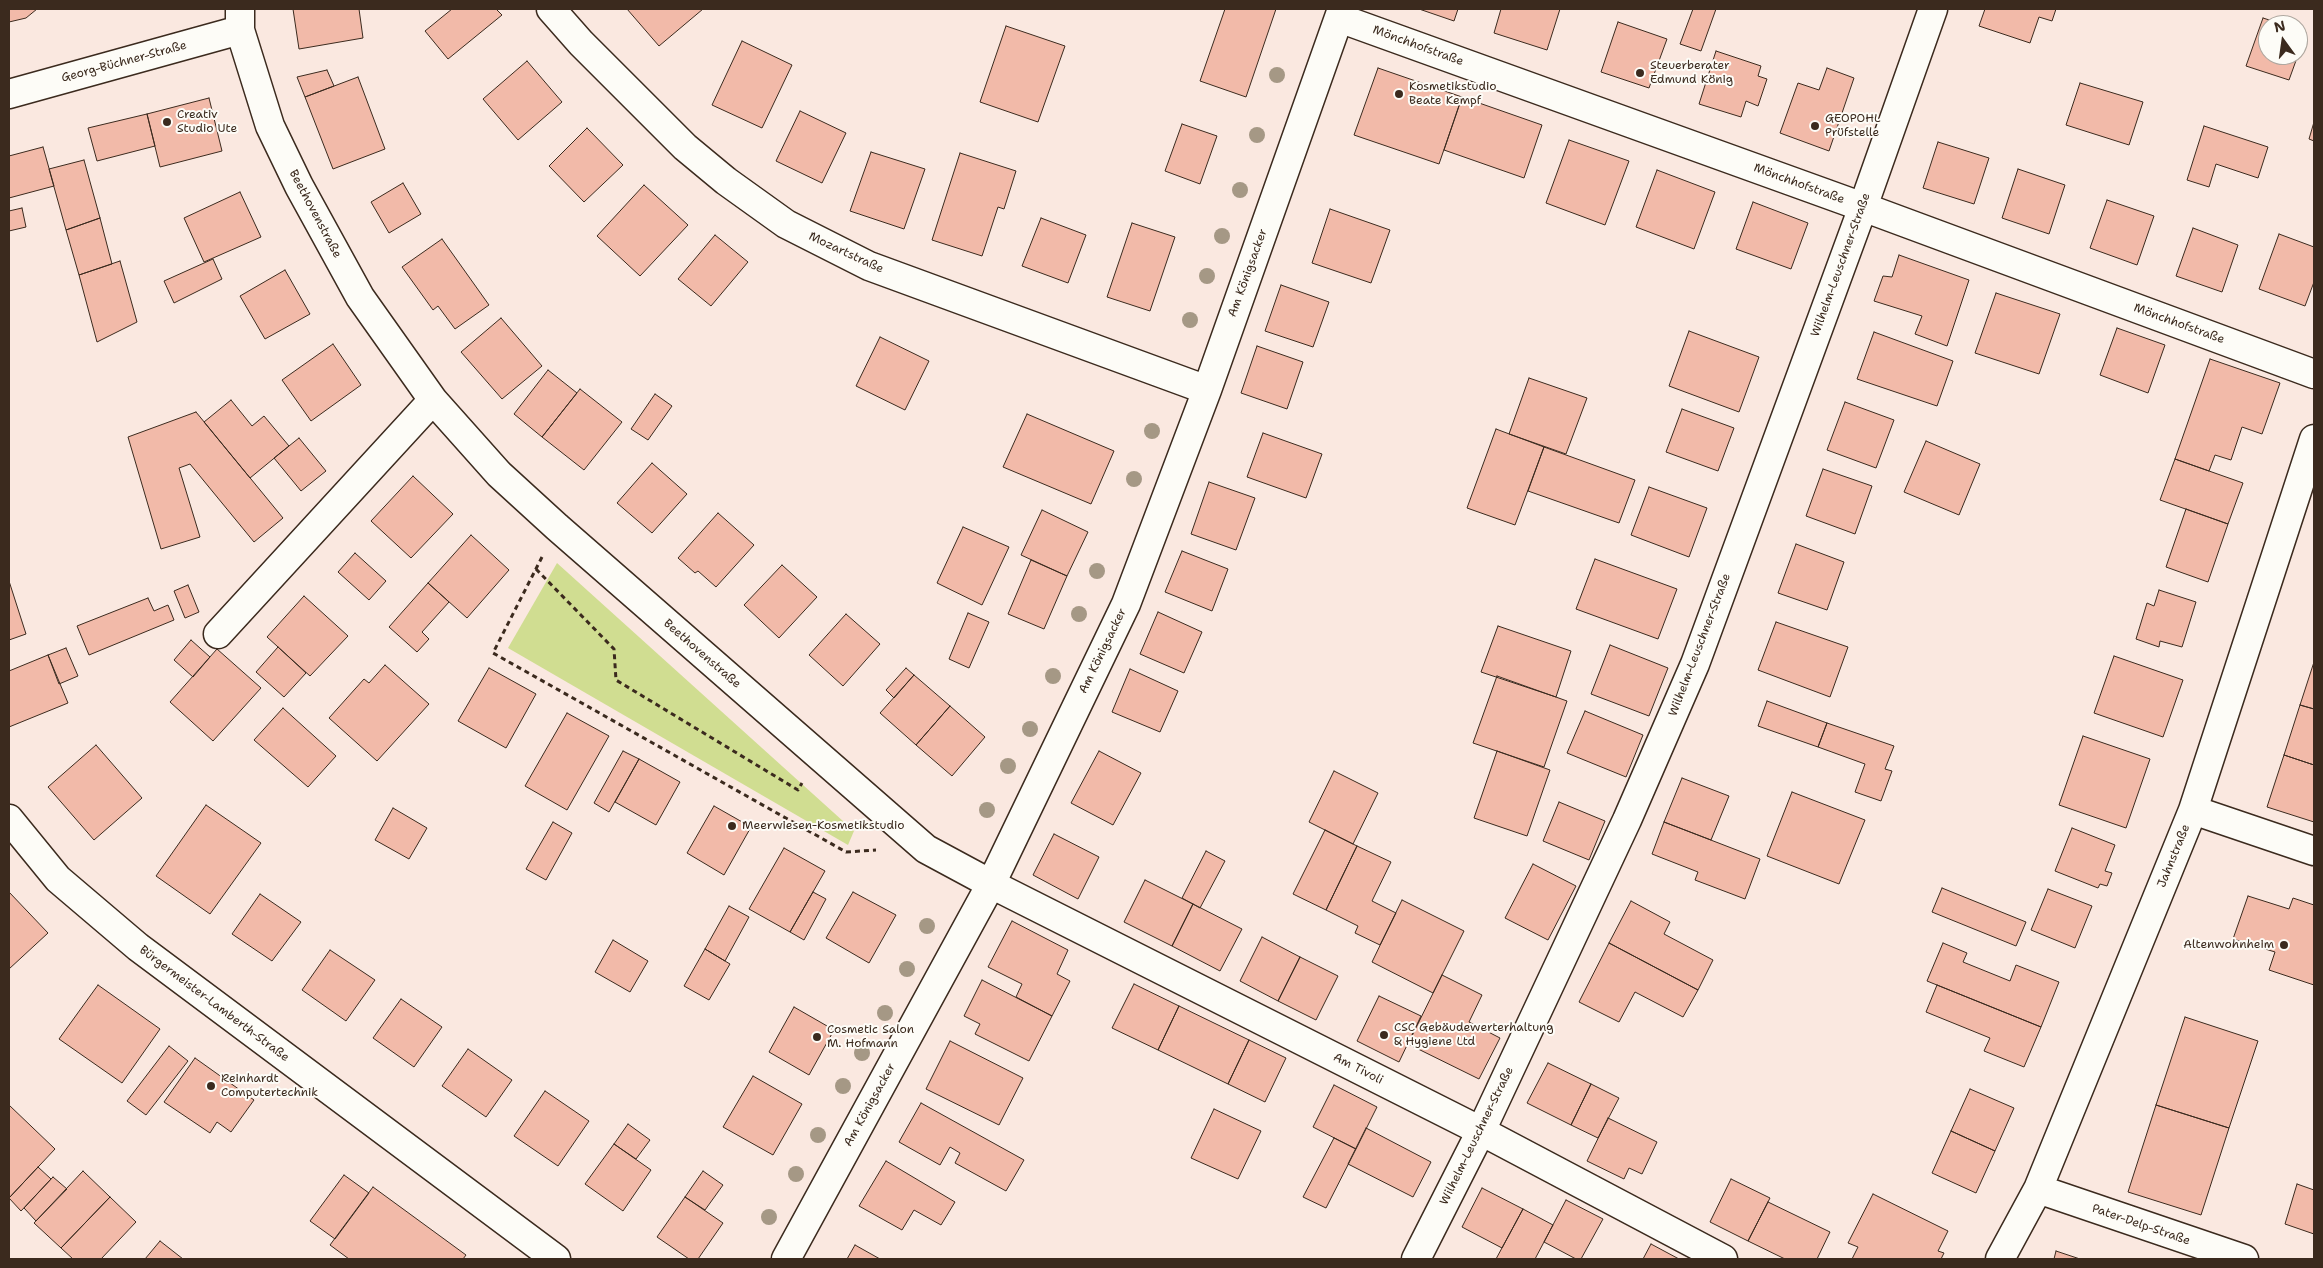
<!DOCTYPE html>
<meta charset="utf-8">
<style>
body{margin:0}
#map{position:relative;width:2323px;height:1268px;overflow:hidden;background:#fae8e0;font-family:"Shantell Sans",sans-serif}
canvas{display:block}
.frame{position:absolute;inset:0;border:10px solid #3b2a1e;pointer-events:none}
.north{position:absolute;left:2258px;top:15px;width:50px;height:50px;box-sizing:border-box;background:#fdfcf7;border:1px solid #afa8a0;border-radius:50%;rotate:346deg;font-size:14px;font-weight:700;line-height:20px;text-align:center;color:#3b2a1e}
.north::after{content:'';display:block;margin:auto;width:18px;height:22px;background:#3b2a1e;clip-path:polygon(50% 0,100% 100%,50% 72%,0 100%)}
</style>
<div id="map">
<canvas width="2323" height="1268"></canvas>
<div class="frame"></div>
<div class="north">N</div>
</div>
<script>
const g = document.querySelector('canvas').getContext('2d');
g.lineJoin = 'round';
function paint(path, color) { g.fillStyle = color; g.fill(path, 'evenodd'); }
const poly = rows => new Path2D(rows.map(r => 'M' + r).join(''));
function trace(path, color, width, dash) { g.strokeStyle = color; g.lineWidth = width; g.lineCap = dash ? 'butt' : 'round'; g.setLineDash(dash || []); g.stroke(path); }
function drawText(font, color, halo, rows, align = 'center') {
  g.font = font + ' "Shantell Sans",sans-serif'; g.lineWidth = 4; g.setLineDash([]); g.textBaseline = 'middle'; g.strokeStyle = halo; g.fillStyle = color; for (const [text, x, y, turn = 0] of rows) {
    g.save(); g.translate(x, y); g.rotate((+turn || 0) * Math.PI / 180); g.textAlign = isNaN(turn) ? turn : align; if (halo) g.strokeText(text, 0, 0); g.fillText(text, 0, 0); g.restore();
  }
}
paint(poly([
 [557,563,854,831,848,845,508,648]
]), '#d0dd91');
const building = poly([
 [9,9,37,9,26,18,9,22,9,9],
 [293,9,359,9,363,38,299,49,293,9],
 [452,9,496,9,502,15,448,59,425,31,452,9],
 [627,9,703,9,659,46,627,9],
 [1225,9,1276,9,1246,97,1200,81,1225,9],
 [1419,9,1458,9,1454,21,1419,9],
 [1501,9,1560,9,1547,50,1494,33,1501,9],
 [1693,9,1716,9,1701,51,1680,44,1693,9],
 [1985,9,2056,9,2052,21,2039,17,2030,43,1979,26,1985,9],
 [2263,18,2285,25,2268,25,2268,55,2298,55,2289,80,2246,66,2263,18],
 [1618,22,1667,39,1649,88,1601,72,1618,22],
 [1006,26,1065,46,1038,122,980,102,1006,26],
 [2298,29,2306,32,2298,54,2298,29],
 [742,41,792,65,762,128,712,105,742,41],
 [1716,51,1761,66,1758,76,1767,79,1758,106,1746,101,1741,117,1699,104,1716,51],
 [527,61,562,102,518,140,483,99,527,61],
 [1378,68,1462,97,1439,164,1354,135,1378,68],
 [1827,68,1854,78,1829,151,1780,133,1798,83,1819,90,1827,68],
 [327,70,334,86,305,97,297,77,327,70],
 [358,77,385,149,333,169,305,97,358,77],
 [2080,83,2143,102,2129,145,2066,125,2080,83],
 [1462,97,1542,125,1524,178,1444,150,1462,97],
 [209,98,222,151,160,167,147,114,209,98],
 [800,111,846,133,822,183,776,161,800,111],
 [147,114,155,146,97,161,88,128,147,114],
 [2314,122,2314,141,2309,139,2314,122],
 [1182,124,1217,136,1200,184,1165,171,1182,124],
 [2204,126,2268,147,2258,178,2216,164,2209,187,2187,180,2204,126],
 [587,128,623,165,584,202,549,166,587,128],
 [1569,140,1629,161,1605,225,1546,203,1569,140],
 [1938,142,1989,158,1974,204,1923,188,1938,142],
 [43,147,54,186,9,198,9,156,43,147],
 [871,152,925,169,904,229,850,211,871,152],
 [960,153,1016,171,1004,209,998,207,982,256,932,240,960,153],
 [84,160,100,218,66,230,49,169,84,160],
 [2018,169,2065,185,2049,234,2002,218,2018,169],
 [1657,170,1715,192,1694,249,1636,227,1657,170],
 [403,183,421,214,389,233,371,202,403,183],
 [644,185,688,225,640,276,597,236,644,185],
 [240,192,261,237,204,262,184,218,240,192],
 [2107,200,2154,216,2137,265,2090,248,2107,200],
 [1753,202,1808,223,1791,269,1736,249,1753,202],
 [22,208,26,227,9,231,9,211,22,208],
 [1330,209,1390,230,1371,283,1312,263,1330,209],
 [100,218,112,264,79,275,66,230,100,218],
 [1041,218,1086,235,1068,283,1022,266,1041,218],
 [1132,223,1175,237,1150,311,1107,297,1132,223],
 [2193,228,2238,245,2222,292,2176,276,2193,228],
 [2279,234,2314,247,2314,282,2305,306,2259,289,2279,234],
 [715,235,748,262,711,306,678,279,715,235],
 [442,239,489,305,455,329,438,306,433,310,402,267,442,239],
 [1899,255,1969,280,1947,346,1915,334,1922,316,1874,301,1883,276,1892,277,1899,255],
 [213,259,222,279,174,303,164,281,213,259],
 [120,261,137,322,97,342,79,275,120,261],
 [285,270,310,314,265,339,240,296,285,270],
 [1281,285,1329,302,1313,347,1265,331,1281,285],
 [1996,293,2060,314,2039,374,1975,353,1996,293],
 [501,318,542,366,502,399,461,352,501,318],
 [2117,328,2165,345,2148,393,2100,375,2117,328],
 [1689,331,1759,357,1739,412,1669,386,1689,331],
 [1874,332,1953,361,1937,406,1857,379,1874,332],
 [880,337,929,361,905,410,856,386,880,337],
 [333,344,361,385,311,421,282,380,333,344],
 [1257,346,1303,362,1287,409,1241,393,1257,346],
 [2210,359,2280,383,2262,434,2242,427,2231,460,2215,455,2209,471,2175,459,2210,359],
 [548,370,577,393,542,437,514,414,548,370],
 [1529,378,1587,398,1566,454,1509,434,1529,378],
 [580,389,622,422,584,470,542,437,580,389],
 [655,394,672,406,648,440,631,429,655,394],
 [231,400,252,426,264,416,289,446,250,478,204,422,231,400],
 [1845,402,1894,420,1876,468,1827,450,1845,402],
 [1682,409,1734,428,1718,471,1666,452,1682,409],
 [196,412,283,518,254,542,190,464,179,468,200,537,161,549,128,437,196,412],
 [1027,414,1114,451,1091,504,1003,467,1027,414],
 [1496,429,1544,447,1515,525,1467,508,1496,429],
 [1263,433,1322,454,1306,498,1247,477,1263,433],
 [299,438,326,471,301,491,274,458,299,438],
 [1926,441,1980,464,1959,515,1904,492,1926,441],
 [1544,447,1635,480,1619,523,1528,491,1544,447],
 [2175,459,2243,483,2228,524,2160,500,2175,459],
 [652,463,687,494,652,533,617,503,652,463],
 [1823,469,1872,486,1855,534,1806,516,1823,469],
 [413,476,453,514,411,558,371,521,413,476],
 [1209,482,1255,498,1236,550,1191,534,1209,482],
 [1649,487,1707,508,1689,557,1631,535,1649,487],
 [2186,509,2228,524,2208,582,2166,567,2186,509],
 [1042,510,1088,532,1067,576,1021,555,1042,510],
 [718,513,754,545,716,587,698,571,695,573,678,558,718,513],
 [963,527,1009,547,982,605,937,583,963,527],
 [471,535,509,570,467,618,428,583,471,535],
 [1796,544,1844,562,1827,610,1778,593,1796,544],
 [1182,551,1228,569,1212,611,1165,592,1182,551],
 [355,553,386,581,369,600,338,572,355,553],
 [1595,559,1677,589,1658,639,1576,609,1595,559],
 [1031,560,1067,576,1044,629,1008,614,1031,560],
 [782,565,817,597,779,638,744,605,782,565],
 [9,581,26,634,9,640,9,581],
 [428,583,449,602,422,632,429,639,417,652,389,627,428,583],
 [188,585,199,612,185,618,174,591,188,585],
 [2159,590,2196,602,2182,647,2160,641,2159,647,2136,639,2147,603,2154,606,2159,590],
 [304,596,348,636,310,676,267,637,304,596],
 [148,598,154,611,168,605,174,620,89,655,77,626,148,598],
 [1158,612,1202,632,1184,673,1140,654,1158,612],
 [968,613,989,622,969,668,949,659,968,613],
 [846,614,880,644,843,686,809,655,846,614],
 [1776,622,1848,647,1830,697,1758,670,1776,622],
 [1498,626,1571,651,1556,697,1481,672,1498,626],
 [191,640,210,657,193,677,174,660,191,640],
 [1610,645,1668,668,1649,716,1591,694,1610,645],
 [278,647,306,673,284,697,256,672,278,647],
 [66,648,78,676,59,684,48,655,66,648],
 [217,649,261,688,213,741,170,702,217,649],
 [48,655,68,703,9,727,9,671,48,655],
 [2114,656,2183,680,2163,737,2094,713,2114,656],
 [2314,662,2314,709,2300,705,2314,662],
 [385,665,429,704,377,761,329,718,364,679,369,683,385,665],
 [489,668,536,694,506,748,458,721,489,668],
 [906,668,914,675,894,698,886,690,906,668],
 [1130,669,1178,691,1160,732,1112,712,1130,669],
 [914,675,950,706,916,745,880,713,914,675],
 [1497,676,1567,701,1544,767,1473,743,1497,676],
 [1767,701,1827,723,1818,747,1758,726,1767,701],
 [2300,705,2314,709,2314,765,2284,755,2300,705],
 [950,706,985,737,952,776,916,745,950,706],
 [283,708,336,756,308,787,254,740,283,708],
 [1585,711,1643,735,1626,777,1567,753,1585,711],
 [567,713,609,736,567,810,525,786,567,713],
 [1827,723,1894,746,1885,769,1892,771,1881,801,1855,792,1865,764,1818,747,1827,723],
 [2083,736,2150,759,2126,828,2059,805,2083,736],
 [96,745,142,798,94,840,48,787,96,745],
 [623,751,639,759,609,812,594,803,623,751],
 [1099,751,1141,773,1113,825,1071,803,1099,751],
 [1497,751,1550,770,1527,836,1474,818,1497,751],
 [2284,755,2314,765,2314,822,2267,807,2284,755],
 [639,759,680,782,656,825,615,802,639,759],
 [1334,771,1378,793,1353,844,1309,822,1334,771],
 [1682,778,1729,796,1711,840,1664,822,1682,778],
 [1792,792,1865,820,1839,884,1767,856,1792,792],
 [1559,802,1605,821,1589,860,1543,841,1559,802],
 [206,805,261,843,210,914,156,876,206,805],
 [714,806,751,827,724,875,687,853,714,806],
 [393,808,427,828,409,859,375,840,393,808],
 [553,822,572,833,546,880,526,869,553,822],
 [1664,822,1760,859,1745,899,1695,880,1698,872,1652,854,1664,822],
 [2072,828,2115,845,2105,871,2112,873,2107,886,2100,884,2098,888,2055,871,2072,828],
 [1325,830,1357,846,1326,910,1293,894,1325,830],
 [1054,834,1099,857,1078,899,1033,875,1054,834],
 [1357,846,1391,862,1372,901,1396,913,1380,945,1355,933,1358,926,1326,910,1357,846],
 [784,848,825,871,790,932,749,909,784,848],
 [1206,851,1225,861,1200,908,1182,898,1206,851],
 [1533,864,1576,886,1548,940,1505,918,1533,864],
 [1145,880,1193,904,1172,946,1124,922,1145,880],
 [1942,888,2026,922,2016,946,1932,912,1942,888],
 [2048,889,2092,906,2075,948,2031,930,2048,889],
 [9,892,48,933,9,969,9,892],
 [813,892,826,899,804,940,790,932,813,892],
 [853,892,896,915,869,963,826,938,853,892],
 [260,894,301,922,272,961,232,934,260,894],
 [2248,896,2289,909,2293,898,2314,905,2314,985,2269,970,2275,952,2233,939,2248,896],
 [1402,900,1464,931,1433,993,1372,962,1402,900],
 [1631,901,1670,922,1664,934,1713,960,1698,990,1609,943,1631,901],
 [1193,904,1242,929,1220,971,1172,946,1193,904],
 [729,906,749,917,725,961,705,949,729,906],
 [1012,921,1068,950,1057,974,1070,981,1052,1016,1016,997,1022,984,988,967,1012,921],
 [1262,937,1300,957,1278,1001,1240,981,1262,937],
 [613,940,648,961,630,992,595,972,613,940],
 [1609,943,1698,990,1683,1017,1635,992,1619,1022,1579,1002,1609,943],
 [1943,943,1967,953,1963,962,2010,981,2016,965,2059,982,2041,1027,1927,981,1943,943],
 [705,949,730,964,709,1000,684,986,705,949],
 [330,950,375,980,346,1021,302,990,330,950],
 [1300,957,1338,976,1316,1020,1278,1001,1300,957],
 [1442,975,1482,995,1469,1022,1500,1038,1479,1079,1408,1044,1442,975],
 [982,980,1052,1016,1029,1061,975,1034,980,1024,964,1016,982,980],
 [1134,984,1179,1006,1158,1050,1112,1028,1134,984],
 [98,985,160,1029,122,1083,59,1039,98,985],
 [1937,985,2041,1027,2024,1067,1984,1051,1990,1038,1926,1012,1937,985],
 [1379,996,1421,1016,1399,1062,1357,1041,1379,996],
 [401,999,442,1027,414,1067,373,1038,401,999],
 [1179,1006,1249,1040,1228,1084,1158,1050,1179,1006],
 [794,1007,834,1030,809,1075,769,1052,794,1007],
 [2185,1017,2258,1041,2229,1128,2156,1105,2185,1017],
 [1249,1040,1286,1058,1265,1102,1228,1084,1249,1040],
 [950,1041,1023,1078,999,1125,926,1089,950,1041],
 [169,1046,188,1061,146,1115,127,1101,169,1046],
 [468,1049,512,1080,486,1117,442,1086,468,1049],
 [195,1058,254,1100,231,1132,217,1122,210,1133,164,1102,195,1058],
 [1548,1063,1591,1084,1571,1125,1527,1103,1548,1063],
 [753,1076,802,1104,773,1155,723,1127,753,1076],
 [1591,1084,1619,1098,1598,1138,1571,1125,1591,1084],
 [1334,1085,1377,1107,1356,1149,1313,1127,1334,1085],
 [1970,1089,2014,1108,1995,1151,1951,1131,1970,1089],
 [545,1091,589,1121,558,1166,514,1136,545,1091],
 [921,1103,1024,1160,1006,1191,955,1163,960,1153,950,1147,940,1165,899,1142,921,1103],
 [9,1105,55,1149,9,1198,9,1105],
 [2156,1105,2229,1128,2201,1215,2128,1192,2156,1105],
 [1214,1109,1261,1131,1238,1179,1191,1158,1214,1109],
 [1608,1118,1657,1142,1642,1174,1629,1168,1624,1179,1587,1161,1608,1118],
 [628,1124,650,1140,636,1159,614,1144,628,1124],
 [1366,1128,1431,1162,1413,1197,1348,1164,1366,1128],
 [1951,1131,1995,1151,1976,1193,1932,1173,1951,1131],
 [1334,1138,1356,1149,1326,1208,1303,1197,1334,1138],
 [614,1144,651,1170,623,1211,585,1184,614,1144],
 [886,1161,955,1202,941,1225,914,1210,902,1230,859,1206,886,1161],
 [38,1167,51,1179,21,1211,9,1198,38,1167],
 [83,1171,110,1197,61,1248,34,1223,83,1171],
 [703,1171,723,1185,705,1210,685,1197,703,1171],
 [344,1175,369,1193,335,1239,310,1221,344,1175],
 [53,1177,67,1189,36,1221,24,1208,53,1177],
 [1731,1179,1770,1198,1748,1241,1710,1222,1731,1179],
 [2297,1184,2314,1190,2314,1234,2285,1224,2297,1184],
 [373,1187,466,1255,463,1259,349,1259,330,1245,373,1187],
 [1482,1188,1523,1209,1502,1248,1462,1227,1482,1188],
 [1873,1194,1948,1231,1938,1251,1944,1253,1941,1259,1852,1259,1858,1247,1848,1243,1873,1194],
 [110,1197,136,1222,101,1259,73,1259,61,1248,110,1197],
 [685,1197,723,1223,698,1259,689,1259,657,1237,685,1197],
 [1566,1200,1603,1219,1581,1259,1576,1259,1544,1242,1566,1200],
 [1768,1202,1830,1232,1817,1259,1785,1259,1748,1241,1768,1202],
 [1523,1209,1553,1225,1535,1259,1496,1259,1523,1209],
 [160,1241,183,1259,145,1259,160,1241],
 [1651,1244,1679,1259,1643,1259,1651,1244],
 [855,1245,880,1259,847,1259,855,1245],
 [2056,1251,2080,1259,2054,1259,2056,1251]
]);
paint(building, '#f2baa9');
trace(building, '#3b2a1e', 1);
const street = poly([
 [240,9,240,30,270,126,299,186,360,297,433,400,499,474,557,527,926,849,991,884,1481,1131,1723,1259],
 [551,9,581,43,685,147,726,181,786,224,869,266,1207,390],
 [1339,18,1863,207,2314,374],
 [9,94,240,30],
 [218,634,433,400],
 [2193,810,2314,851],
 [9,819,58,879,138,947,556,1259],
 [2038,1189,2244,1259],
 [786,1259,991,884,1126,604,1207,390,1342,9],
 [1416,1259,1481,1131,1627,820,1695,664,1863,207,1933,9],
 [2000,1259,2038,1189,2193,810,2314,439]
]);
trace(street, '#3b2a1e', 31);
trace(poly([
 [542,557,493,653,846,852,876,850],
 [536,569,614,649,616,680,798,790,802,783]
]), '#3b2a1e', 3, [5, 4]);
trace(street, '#fdfcf7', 28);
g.fillStyle = '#a59885';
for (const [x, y] of [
 [1277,75],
 [1257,135],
 [1240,190],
 [1222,236],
 [1207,276],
 [1190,320],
 [1152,431],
 [1134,479],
 [1097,571],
 [1079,614],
 [1053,676],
 [1030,729],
 [1008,766],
 [987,810],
 [927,926],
 [907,969],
 [885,1013],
 [862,1053],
 [843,1086],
 [818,1135],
 [796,1174],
 [769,1217]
]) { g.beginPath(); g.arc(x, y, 8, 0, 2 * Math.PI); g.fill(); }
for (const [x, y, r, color] of [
 [1640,73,5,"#3b2a1e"],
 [1399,94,5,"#3b2a1e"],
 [167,122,5,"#3b2a1e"],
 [1815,126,5,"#3b2a1e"],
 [732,826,5,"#3b2a1e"],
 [2284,945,5,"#3b2a1e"],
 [1384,1035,5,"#3b2a1e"],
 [817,1037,5,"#3b2a1e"],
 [211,1086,5,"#3b2a1e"]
]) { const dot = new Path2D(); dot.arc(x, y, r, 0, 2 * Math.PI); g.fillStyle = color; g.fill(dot); trace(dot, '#fdfcf7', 2); }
drawText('12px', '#3b2a1e', '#fdfcf7', [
 ["Mönchhofstraße",1418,46,20],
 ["Georg-Büchner-Straße",124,62,-15],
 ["Mönchhofstraße",1799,184,20],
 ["Beethovenstraße",315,214,62],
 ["Mozartstraße",846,253,25],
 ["Wilhelm-Leuschner-Straße",1841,265,-70],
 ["Am Königsacker",1248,273,-70],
 ["Mönchhofstraße",2179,324,20],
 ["Wilhelm-Leuschner-Straße",1700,645,-69],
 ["Am Königsacker",1103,651,-64],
 ["Beethovenstraße",702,654,41],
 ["Jahnstraße",2174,856,-68],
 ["Bürgermeister-Lamberth-Straße",214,1004,37],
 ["Am Tivoli",1358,1069,27],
 ["Am Königsacker",870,1105,-61],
 ["Wilhelm-Leuschner-Straße",1477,1136,-64],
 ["Pater-Delp-Straße",2141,1225,19]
]);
drawText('12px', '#3b2a1e', '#fdfcf7', [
 ["Steuerberater",1650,66],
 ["Edmund König",1650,80],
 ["Kosmetikstudio",1409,87],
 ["Beate Kempf",1409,101],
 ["Creativ",177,115],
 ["Studio Ute",177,129],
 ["GEOPOHL",1825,119],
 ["Prüfstelle",1825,133],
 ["Meerwiesen-Kosmetikstudio",742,826],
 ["Altenwohnheim",2274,945,"right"],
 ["CSC Gebäudewerterhaltung",1394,1028],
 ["& Hygiene Ltd",1394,1042],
 ["Cosmetic Salon",827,1030],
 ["M. Hofmann",827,1044],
 ["Reinhardt",221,1079],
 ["Computertechnik",221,1093]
], 'left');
</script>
